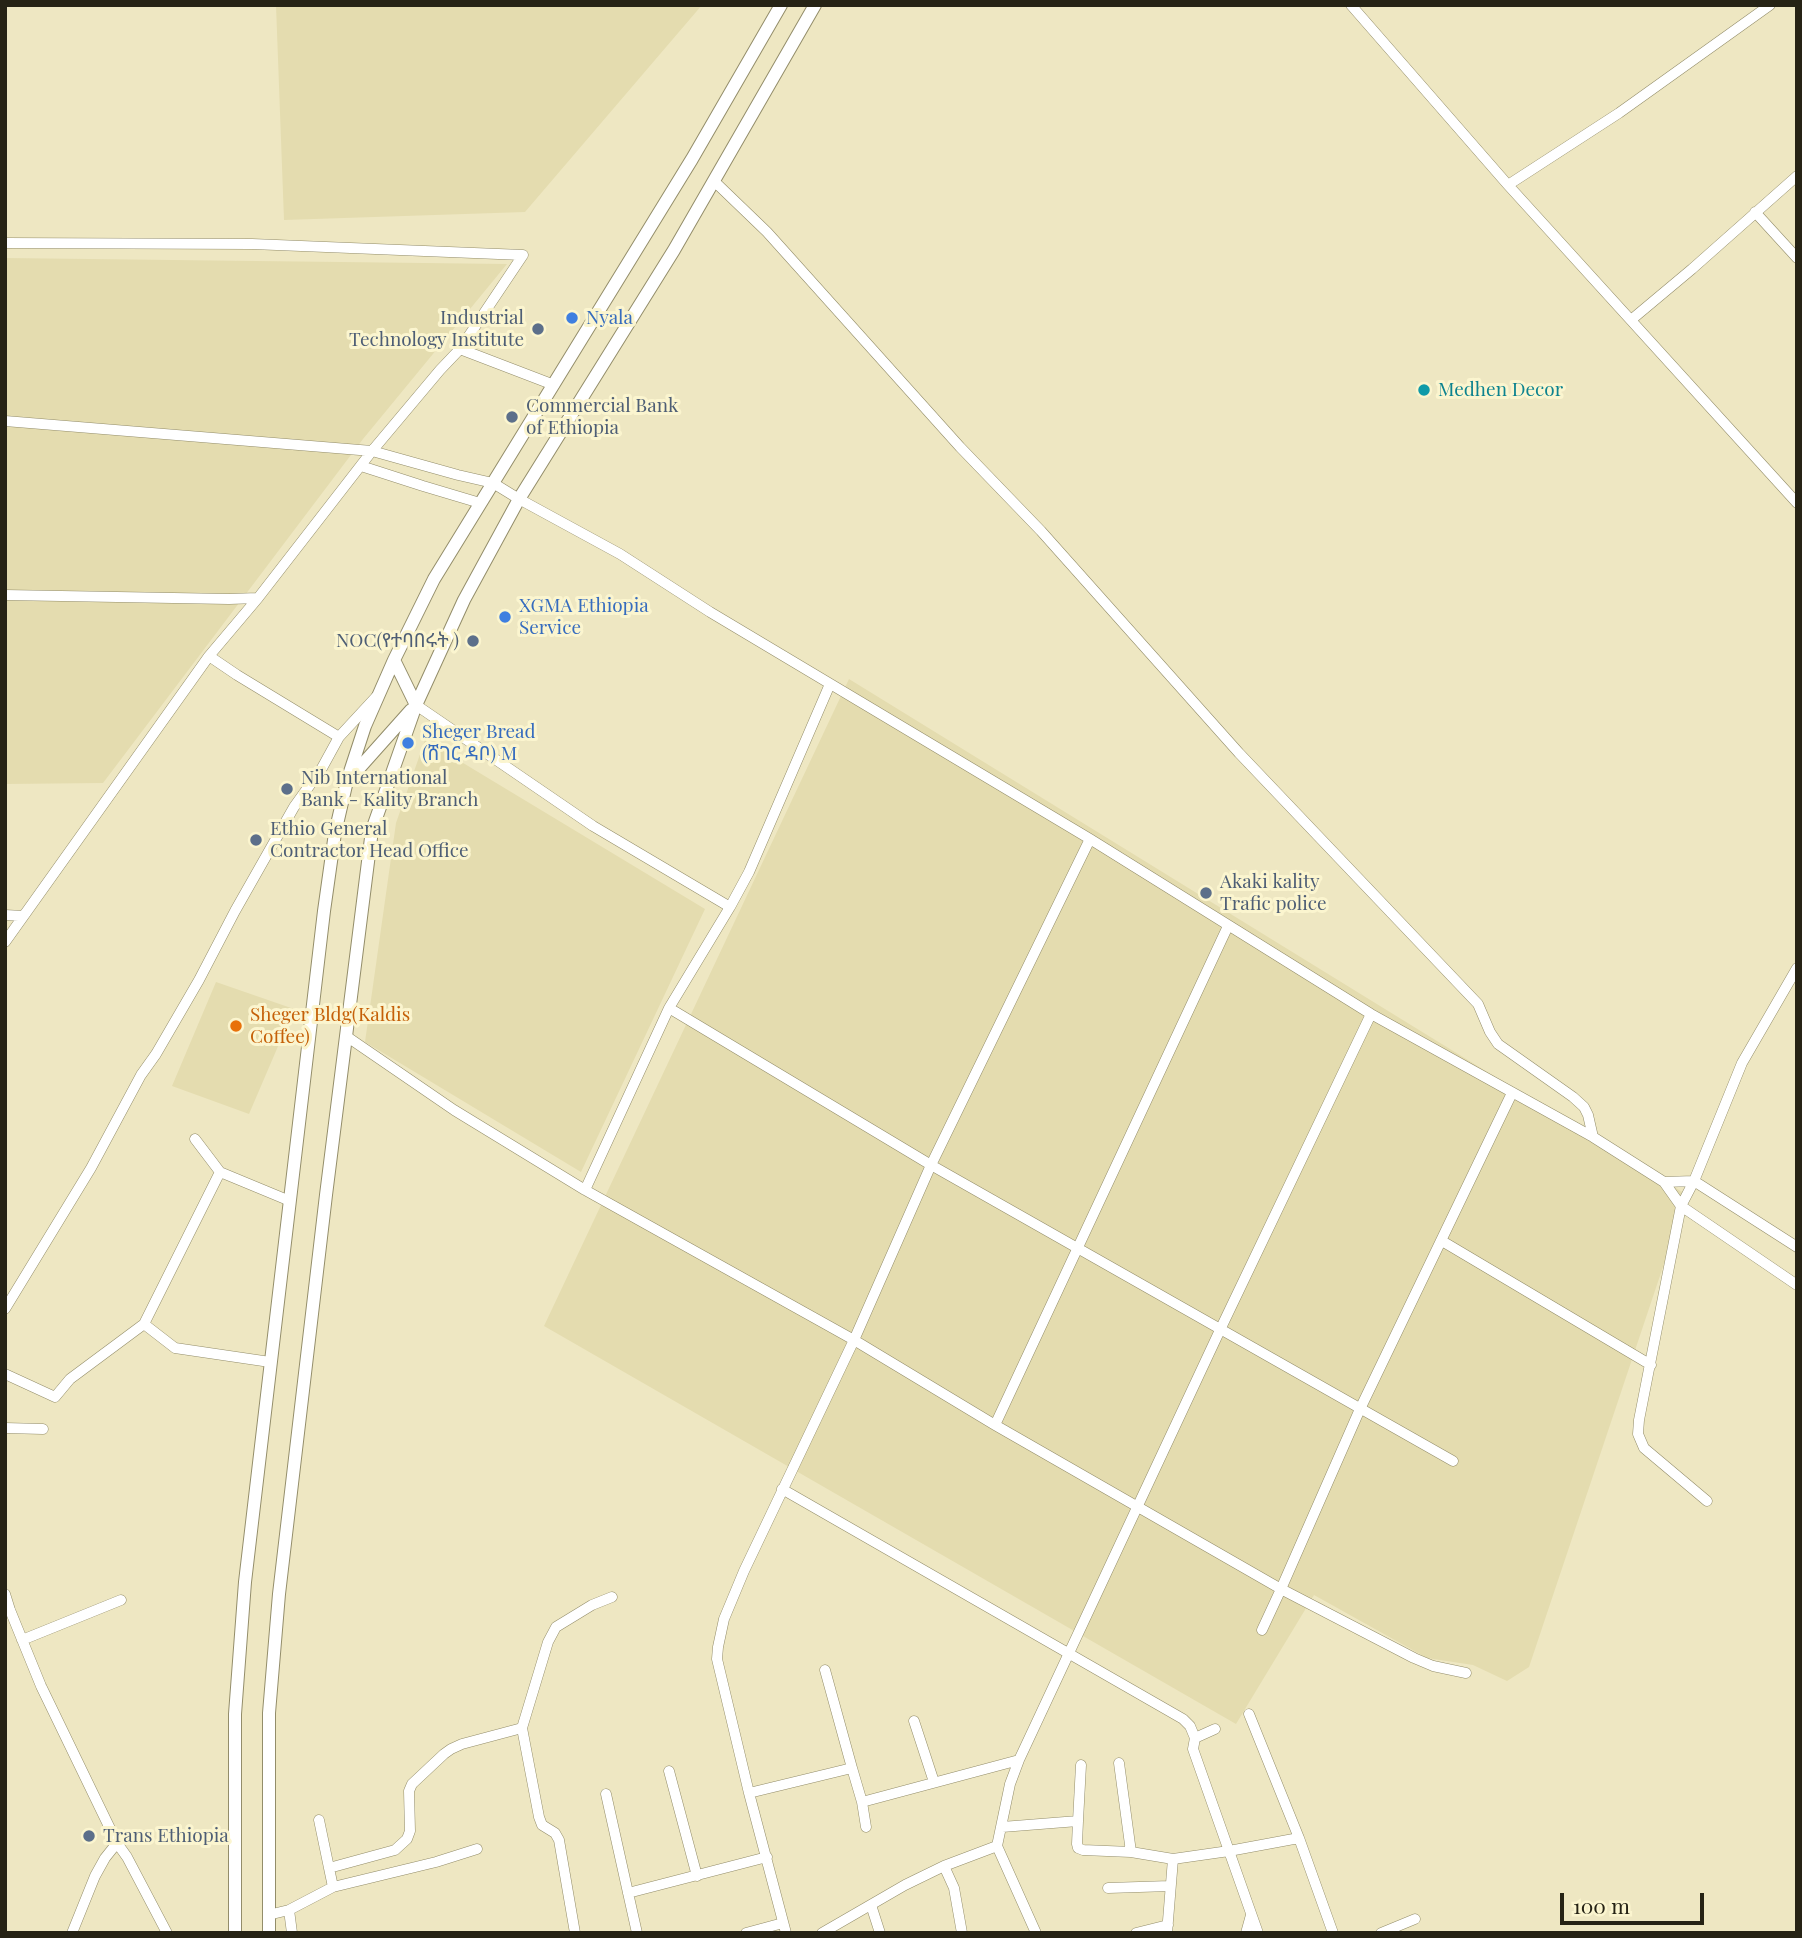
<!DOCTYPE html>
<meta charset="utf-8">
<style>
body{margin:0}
#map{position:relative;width:1802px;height:1938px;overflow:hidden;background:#eee7c2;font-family:"Playfair Display",serif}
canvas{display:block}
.frame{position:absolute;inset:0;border:7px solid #262315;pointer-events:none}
.scale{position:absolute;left:1560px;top:1893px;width:144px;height:32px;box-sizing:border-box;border:4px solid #262315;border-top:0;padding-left:9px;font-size:21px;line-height:24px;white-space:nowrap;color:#262315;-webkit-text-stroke:5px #fbf5cf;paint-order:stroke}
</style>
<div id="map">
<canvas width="1802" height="1938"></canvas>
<div class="frame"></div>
<div class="scale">100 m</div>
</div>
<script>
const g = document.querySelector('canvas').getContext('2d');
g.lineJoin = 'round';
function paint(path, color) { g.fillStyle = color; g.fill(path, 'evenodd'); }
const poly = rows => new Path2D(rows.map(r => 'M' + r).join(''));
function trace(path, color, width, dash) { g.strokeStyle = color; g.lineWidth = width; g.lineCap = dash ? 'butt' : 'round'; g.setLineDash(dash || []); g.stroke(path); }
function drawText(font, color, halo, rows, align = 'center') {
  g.font = font + ' "Playfair Display","Noto Sans Ethiopic",serif'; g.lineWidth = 6; g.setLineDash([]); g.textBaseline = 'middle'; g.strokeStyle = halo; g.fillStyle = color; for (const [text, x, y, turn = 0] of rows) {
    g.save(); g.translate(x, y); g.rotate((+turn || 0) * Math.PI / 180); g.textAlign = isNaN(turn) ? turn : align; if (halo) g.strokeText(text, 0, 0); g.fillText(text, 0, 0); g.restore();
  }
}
paint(poly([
 [276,5,702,5,525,212,284,220],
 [5,258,507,264,363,439,103,783,5,784],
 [849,679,1687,1195,1529,1667,1507,1681,1473,1665,1427,1658,1314,1595,1236,1724,544,1326],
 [425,740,705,909,581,1172,365,1042,396,823],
 [216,982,294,1009,249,1114,172,1086]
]), '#e4dcaf');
const minor = poly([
 [1351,5,1508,185,1797,503],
 [714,181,767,232,960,447,1041,531,1239,753,1478,1004,1490,1032,1498,1044,1573,1097,1584,1107,1588,1115,1593,1137],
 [1508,185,1619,113,1770,5],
 [1755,212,1797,258],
 [5,243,252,244,523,255],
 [1631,320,1692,269,1797,176],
 [460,349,554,385],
 [5,421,372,451,458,475,493,483,519,499,620,554,710,612,1090,839,1371,1014,1593,1137,1664,1182,1681,1206,1797,1285],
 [361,466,423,486,480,503],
 [5,595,229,599,258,598],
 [209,656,237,675,339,737],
 [416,705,593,826,730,907],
 [5,915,23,916],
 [5,942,209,656,258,598,372,451,440,370,460,349,523,255],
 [669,1008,931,1165,1453,1461],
 [346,1036,454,1110,585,1190,854,1340,995,1425,1281,1589,1360,1409,1512,1093],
 [195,1139,220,1172],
 [1664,1182,1694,1181,1797,1247],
 [585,1190,669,1008,730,907,749,872,830,684],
 [1442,1241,1651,1365],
 [5,1309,91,1168,141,1075,156,1054,199,980,235,911,294,807,322,768,339,737,376,697],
 [144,1324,175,1348,270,1362],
 [5,1374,55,1397,70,1379,144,1324,220,1172,290,1201],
 [995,1425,1228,926],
 [5,1428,43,1429],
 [782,1489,1183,1719,1190,1726,1195,1738],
 [1707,1501,1644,1448,1638,1434,1639,1420,1681,1206,1694,1181,1742,1063,1797,968],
 [5,1594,10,1610,41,1686,117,1843,127,1857,167,1933],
 [1262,1630,1281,1589,1414,1658,1433,1666,1466,1673],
 [22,1640,121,1600],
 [825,1670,852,1768],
 [1249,1714,1299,1838,1333,1933],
 [914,1721,934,1782],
 [1215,1729,1195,1738,1193,1749,1258,1933],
 [1119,1763,1131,1852],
 [669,1771,697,1876],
 [749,1793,852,1768,862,1802,1019,1760],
 [606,1794,637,1933],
 [862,1802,866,1827],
 [319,1820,329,1868],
 [1078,1821,1081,1765],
 [1002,1827,1078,1821,1077,1844,1078,1848,1083,1850,1131,1852,1173,1859],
 [944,1866,954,1888,962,1933],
 [333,1887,329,1868,395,1850,407,1839,410,1831,409,1791,412,1784,444,1754,451,1749,462,1744,522,1728],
 [1108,1888,1170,1886],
 [628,1893,767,1857],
 [871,1905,880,1933],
 [289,1910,292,1933],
 [268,1915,289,1910,333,1887,436,1862,477,1849],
 [72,1933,95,1876,105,1858,117,1843],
 [575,1933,559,1840,555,1833,542,1825,539,1817,522,1728,548,1642,556,1627,592,1605,612,1597],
 [746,1933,783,1923],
 [786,1933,749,1793,717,1659,718,1647,724,1619,744,1571,854,1340,931,1165,1090,839],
 [822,1933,905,1885,944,1866,997,1846],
 [1036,1933,997,1846,1010,1784,1019,1760,1220,1330,1371,1014],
 [1136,1933,1168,1925],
 [1167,1933,1173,1859,1229,1851,1299,1838],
 [1246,1933,1251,1915],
 [1381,1933,1415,1919]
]);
const major = poly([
 [394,660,416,705],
 [353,775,411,710],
 [235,1933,235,1714,245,1582,324,911,335,833,347,781,365,726,394,660,434,579,692,159,781,5],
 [269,1933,269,1713,279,1594,326,1195,372,830,416,705,464,600,519,499,674,250,815,5]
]);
trace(minor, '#938d6a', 11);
trace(major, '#938d6a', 14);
trace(minor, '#fff', 10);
trace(major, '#fff', 12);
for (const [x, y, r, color] of [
 [572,318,7,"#3f7fe0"],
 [538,329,7,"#5c6f8a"],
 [1424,390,7,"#0f9aa8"],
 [512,417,7,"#5c6f8a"],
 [505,617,7,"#3f7fe0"],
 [473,641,7,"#5c6f8a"],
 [408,743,7,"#3f7fe0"],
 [287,789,7,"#5c6f8a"],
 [256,840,7,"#5c6f8a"],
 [1206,893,7,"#5c6f8a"],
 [236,1026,7,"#e8710a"],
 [89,1836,7,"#5c6f8a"]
]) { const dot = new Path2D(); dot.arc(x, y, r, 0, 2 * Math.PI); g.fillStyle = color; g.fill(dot); trace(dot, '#fbf5cf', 2.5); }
drawText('19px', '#4e5e75', '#fbf5cf', [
 ["Industrial",524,318,"right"],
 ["Technology Institute",524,340,"right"],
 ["Commercial Bank",526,406],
 ["of Ethiopia",526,428],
 ["NOC(የተባበሩት )",459,641,"right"],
 ["Nib International",301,778],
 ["Bank - Kality Branch",301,800],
 ["Ethio General",270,829],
 ["Contractor Head Office",270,851],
 ["Akaki kality",1220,882],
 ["Trafic police",1220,904],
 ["Trans Ethiopia",103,1836]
], 'left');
drawText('19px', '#366cbe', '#fbf5cf', [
 ["Nyala",586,318],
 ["XGMA Ethiopia",519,606],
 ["Service",519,628],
 ["Sheger Bread",422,732],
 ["(ሸገር ዳቦ) M",422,754]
], 'left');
drawText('19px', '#0d838f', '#fbf5cf', [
 ["Medhen Decor",1438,390]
], 'left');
drawText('19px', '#c56008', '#fbf5cf', [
 ["Sheger Bldg(Kaldis",250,1015],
 ["Coffee)",250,1037]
], 'left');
</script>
